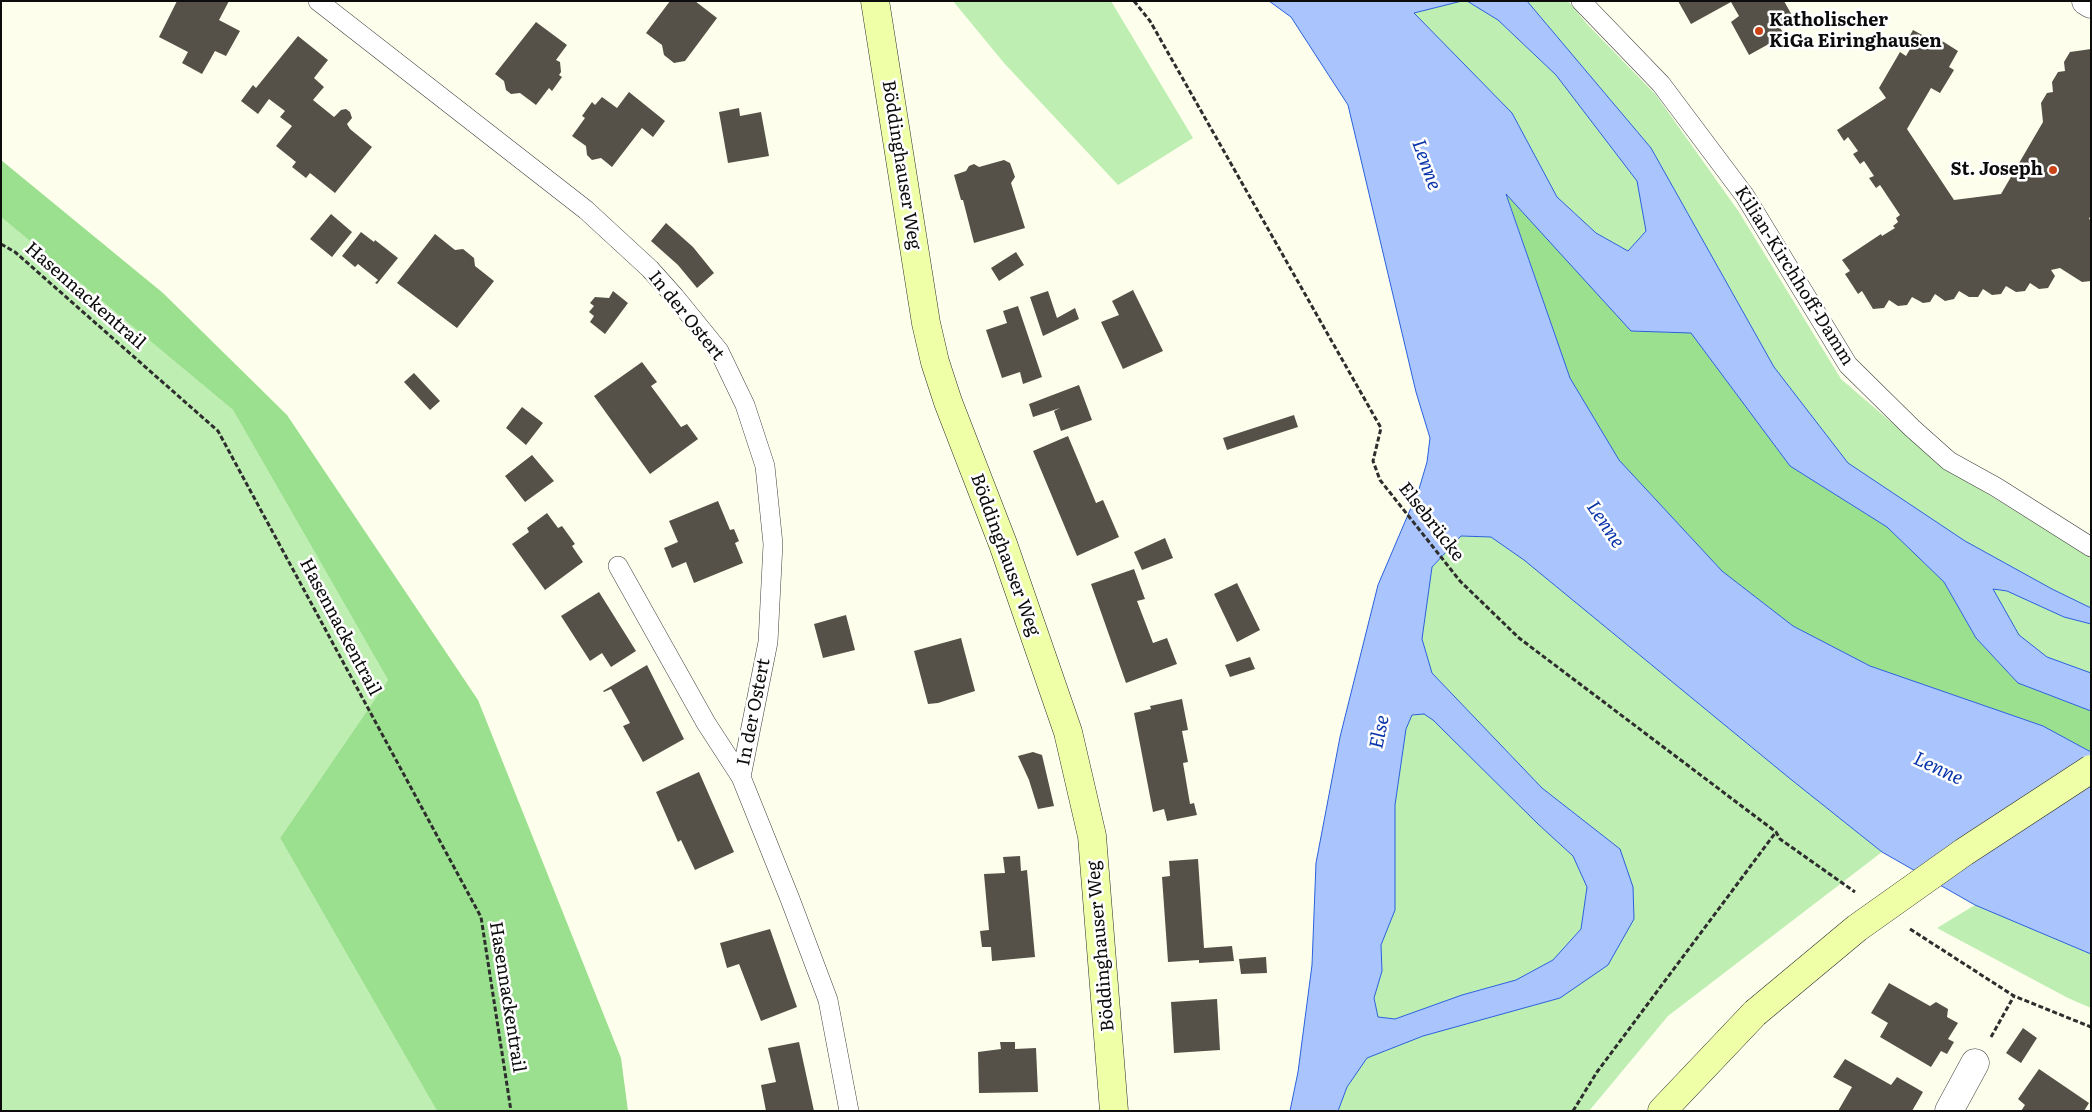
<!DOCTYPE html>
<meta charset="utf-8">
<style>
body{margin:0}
#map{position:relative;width:2092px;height:1112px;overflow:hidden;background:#fdffec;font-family:Literata,serif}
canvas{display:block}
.frame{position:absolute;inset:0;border:2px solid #0c0c0c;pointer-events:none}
</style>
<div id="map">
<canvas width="2092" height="1112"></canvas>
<div class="frame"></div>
</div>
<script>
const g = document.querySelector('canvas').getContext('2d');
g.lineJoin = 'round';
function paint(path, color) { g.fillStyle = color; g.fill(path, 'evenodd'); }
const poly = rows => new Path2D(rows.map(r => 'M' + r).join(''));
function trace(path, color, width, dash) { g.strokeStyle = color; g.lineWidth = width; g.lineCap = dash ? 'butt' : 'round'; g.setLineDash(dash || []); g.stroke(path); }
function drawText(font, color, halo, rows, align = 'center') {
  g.font = font + ' Literata,serif'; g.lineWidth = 5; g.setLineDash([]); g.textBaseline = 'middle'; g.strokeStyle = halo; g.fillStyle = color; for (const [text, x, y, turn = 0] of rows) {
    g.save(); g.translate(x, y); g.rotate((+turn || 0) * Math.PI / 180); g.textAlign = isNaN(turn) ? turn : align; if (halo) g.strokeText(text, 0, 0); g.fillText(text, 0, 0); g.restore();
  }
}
paint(poly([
 [953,1,1111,1,1193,138,1118,185,1004,63],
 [1462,1,1467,1,1498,20,1556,75,1637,181,1646,231,1628,251,1596,233,1557,197,1512,113,1414,13],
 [1527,1,1568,1,1587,24,1656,95,1739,212,1841,379,1941,465,2091,558,2091,608,2052,589,1965,541,1848,463,1774,367,1651,148],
 [1,217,233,410,388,680,280,838,437,1111,1,1111],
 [1461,536,1491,537,1524,560,1788,777,1882,852,1668,1016,1589,1111,1338,1111,1347,1087,1367,1058,1423,1036,1560,998,1620,849,1542,788,1432,673,1422,639,1432,567],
 [1992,588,2007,591,2064,617,2091,624,2091,673,2047,657,2019,635],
 [1424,714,1433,719,1538,824,1573,856,1587,887,1581,929,1553,960,1516,980,1462,995,1395,1019,1378,1017,1374,998,1382,971,1381,945,1395,910,1395,805,1406,729,1412,715],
 [1975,905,2091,954,2091,1008,2068,998,1937,928]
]), '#beeeb1');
paint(poly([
 [1,160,163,293,287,415,478,700,621,1058,628,1111,437,1111,280,838,388,680,233,410,1,217],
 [1506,193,1631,331,1691,333,1790,466,1887,527,1944,582,1976,638,2018,683,2091,711,2091,752,2043,726,1870,666,1793,626,1722,571,1619,460,1570,378]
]), '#9be08f');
const water = poly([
 [1269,1,1462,1,1414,13,1512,113,1557,197,1596,233,1628,251,1646,231,1637,181,1556,75,1498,20,1467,1,1527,1,1651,148,1774,367,1848,463,1965,541,2052,589,2091,608,2091,624,2064,617,2007,591,1993,589,2019,635,2047,657,2091,673,2091,711,2018,683,1976,638,1944,582,1887,527,1790,466,1691,333,1631,331,1506,194,1570,378,1619,460,1722,571,1793,626,1870,666,2043,726,2091,752,2091,954,1975,905,1882,852,1788,777,1524,560,1491,537,1461,536,1432,567,1422,639,1432,673,1542,788,1620,849,1633,887,1634,919,1608,965,1560,998,1423,1036,1367,1058,1347,1087,1338,1111,1290,1111,1298,1072,1312,965,1316,863,1340,737,1378,585,1419,489,1427,462,1430,438,1416,392,1348,105,1291,17,1269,1],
 [1424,714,1433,720,1538,824,1573,856,1587,887,1581,929,1553,960,1516,980,1462,995,1395,1019,1378,1017,1374,998,1382,971,1381,945,1395,910,1395,805,1406,729,1412,715,1424,714]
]);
paint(water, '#aac5fd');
trace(water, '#2960db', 1);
paint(poly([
 [177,1,229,1,219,20,240,31,226,56,215,51,202,74,182,63,188,52,159,37],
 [670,1,695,1,717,18,685,61,674,63,664,55,662,45,646,33],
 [1678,1,1784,1,1794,19,1780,28,1785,35,1749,55,1731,22,1739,16,1731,2,1691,24],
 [536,22,567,45,556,60,560,62,561,72,559,75,562,77,552,91,549,88,536,105,520,93,511,94,506,90,504,81,495,74],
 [1913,30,1937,43,1939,39,1958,51,1949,67,1954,70,1940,93,1931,88,1907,129,1954,200,2001,194,2043,122,2041,103,2047,93,2053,92,2052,82,2058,72,2065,71,2064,62,2070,52,2091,49,2091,215,2089,219,2091,220,2091,281,2082,282,2060,268,2051,270,2055,276,2048,288,2039,289,2030,283,2025,291,2016,292,2006,286,2001,294,1992,295,1983,289,1978,297,1969,297,1959,291,1954,299,1945,301,1935,294,1930,302,1923,303,1912,297,1907,305,1898,306,1889,300,1884,308,1873,309,1862,291,1858,294,1845,274,1850,271,1842,260,1881,234,1882,236,1895,228,1893,226,1898,222,1896,218,1900,215,1880,185,1876,188,1869,178,1874,176,1864,161,1860,164,1853,154,1858,151,1848,137,1844,141,1837,130,1886,98,1879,88,1900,52,1906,56,1913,44,1907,41],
 [298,36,328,60,314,78,324,87,313,100,334,117,341,110,346,109,350,112,352,118,347,124,350,129,372,147,335,193,310,173,306,178,292,167,296,162,276,146,292,126,280,117,285,111,269,99,258,114,241,101,253,85,256,88],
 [629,92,665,121,653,137,642,128,612,167,601,158,592,160,587,155,586,146,572,136,585,118,582,116,592,102,595,105,602,97,617,108],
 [739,108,740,116,761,112,769,156,728,163,719,112],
 [1004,160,1010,163,1015,177,1011,183,1025,228,974,243,963,200,961,200,954,175,966,171,969,166,974,164,979,167],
 [331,214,352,232,332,257,310,239],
 [666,223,693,247,714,273,697,288,678,265,651,241],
 [361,232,374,242,375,240,398,258,377,284,375,283,378,280,358,264,355,267,342,256],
 [435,234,455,250,463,249,474,258,475,266,494,281,457,328,397,283],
 [1016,252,1024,265,999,281,991,268],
 [1133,290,1163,351,1123,369,1101,322,1119,315,1112,301],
 [613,291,628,303,605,334,590,322,594,316,589,312,594,306,590,303,595,297,609,298],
 [1048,291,1057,318,1075,308,1079,319,1043,336,1030,297],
 [1018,306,1042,377,1023,384,1020,372,1002,378,986,330,1007,323,1003,311],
 [642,362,657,382,651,386,681,427,687,424,698,439,650,474,594,396],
 [414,373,440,401,430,410,404,382],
 [1079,385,1092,420,1061,431,1054,411,1060,408,1033,417,1029,404],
 [522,407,543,423,526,445,506,428],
 [1294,415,1298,427,1227,450,1223,438],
 [1068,436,1096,503,1103,500,1119,537,1077,556,1033,451],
 [532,455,554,481,525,502,505,476],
 [718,501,730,530,734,529,739,541,735,543,743,563,694,583,686,562,672,568,664,548,678,542,669,521],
 [547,513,558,528,562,526,575,544,572,546,583,562,545,590,512,544,529,532,527,528],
 [1165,538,1173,558,1142,570,1134,552],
 [1134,569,1145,599,1137,601,1153,643,1167,638,1177,664,1126,683,1091,584],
 [1237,583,1260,630,1237,642,1214,594],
 [599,592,636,651,611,667,602,653,590,661,561,616],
 [846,615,855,650,823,658,814,624],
 [961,638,975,691,938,703,928,704,914,651],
 [1250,657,1255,669,1230,677,1225,665],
 [647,665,684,739,643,762,623,726,630,723,611,689,604,692,603,691],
 [1182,699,1188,730,1182,731,1188,762,1183,763,1190,804,1194,803,1197,815,1167,821,1164,809,1153,812,1134,713,1151,709,1150,706],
 [1033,752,1042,755,1054,806,1038,809,1029,780,1018,756],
 [699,772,734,852,695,870,681,840,678,842,656,792],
 [1020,856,1021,871,1027,870,1035,957,992,961,991,947,982,947,980,931,989,930,984,874,1005,873,1003,857],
 [1198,859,1204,948,1232,946,1234,961,1199,963,1199,960,1168,962,1162,877,1170,876,1169,861],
 [770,929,797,1007,761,1021,739,964,727,968,720,943],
 [1266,957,1267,973,1241,974,1239,959],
 [1889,983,1930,1006,1936,1002,1948,1009,1947,1017,1958,1023,1948,1039,1954,1042,1947,1054,1941,1051,1931,1067,1880,1037,1888,1023,1871,1013],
 [1217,999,1220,1050,1174,1053,1171,1002],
 [2023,1028,2037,1038,2021,1063,2006,1053],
 [799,1042,814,1111,766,1111,761,1085,776,1082,768,1048],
 [1000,1042,1015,1042,1015,1049,1036,1048,1038,1092,979,1093,978,1052,1001,1049],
 [1845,1059,1891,1085,1897,1077,1923,1092,1912,1111,1838,1111,1852,1087,1833,1077],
 [2039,1069,2089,1103,2084,1111,2021,1111,2025,1105,2018,1099]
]), '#565148');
const lane = poly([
 [318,1,586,210,650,269,675,297,719,351,745,405,765,466,773,544,768,642,741,777],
 [1581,1,1661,84,1745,196,1848,365,1912,428,1949,461,1996,487,2091,547],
 [618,566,706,723,741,777,790,899,828,1000,849,1111]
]);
const street = poly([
 [2086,1,2091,4],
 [1949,1111,1975,1063]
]);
const secondary = poly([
 [875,1,926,323,935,362,948,402,1003,544,1068,732,1092,836,1114,1111],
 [1662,1111,1755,1013]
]);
trace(lane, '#3f3f3f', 20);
trace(street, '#3f3f3f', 29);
trace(secondary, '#2e2e2e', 29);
trace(poly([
 [1134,1,1150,21,1381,428,1373,461,1380,480,1460,581,1519,638,1776,832,1780,839,1855,892],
 [1,244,15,252,218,431,481,917,511,1111],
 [1910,929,2014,996,2091,1027],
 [1991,1037,2014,996],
 [1573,1111,1597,1072,1776,832]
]), '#2e2e2e', 3, [5, 2.5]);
trace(lane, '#fff', 19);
trace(street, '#fff', 28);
trace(secondary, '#efffa7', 28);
const secondaryBridge = poly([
 [1755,1013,1857,928,1964,852,2091,769]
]);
trace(secondaryBridge, '#2e2e2e', 29, []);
trace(secondaryBridge, '#efffa7', 28);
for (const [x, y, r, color] of [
 [1759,31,5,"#ca4316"],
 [2053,170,5,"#ca4316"]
]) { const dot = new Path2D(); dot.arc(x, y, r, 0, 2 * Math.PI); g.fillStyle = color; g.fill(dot); trace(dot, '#fff', 2); }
drawText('bold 18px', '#0c0c0c', '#fff', [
 ["Katholischer",1769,21],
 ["KiGa Eiringhausen",1769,42],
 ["St. Joseph",2043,170,"right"]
], 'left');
drawText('18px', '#0c0c0c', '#fff', [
 ["Böddinghauser Weg",901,165,81],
 ["Kilian-Kirchhoff-Damm",1794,276,58],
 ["Hasennackentrail",85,296,41],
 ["In der Ostert",686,316,51],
 ["Elsebrücke",1431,522,52],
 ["Böddinghauser Weg",1005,555,70],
 ["Hasennackentrail",340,627,62],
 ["In der Ostert",754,712,-79],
 ["Böddinghauser Weg",1101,946,-95],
 ["Hasennackentrail",507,997,81]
]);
drawText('italic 19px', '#0934aa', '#fff', [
 ["Lenne",1426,165,70],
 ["Lenne",1605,525,56],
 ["Else",1380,732,-78],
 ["Lenne",1938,769,25]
]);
</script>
